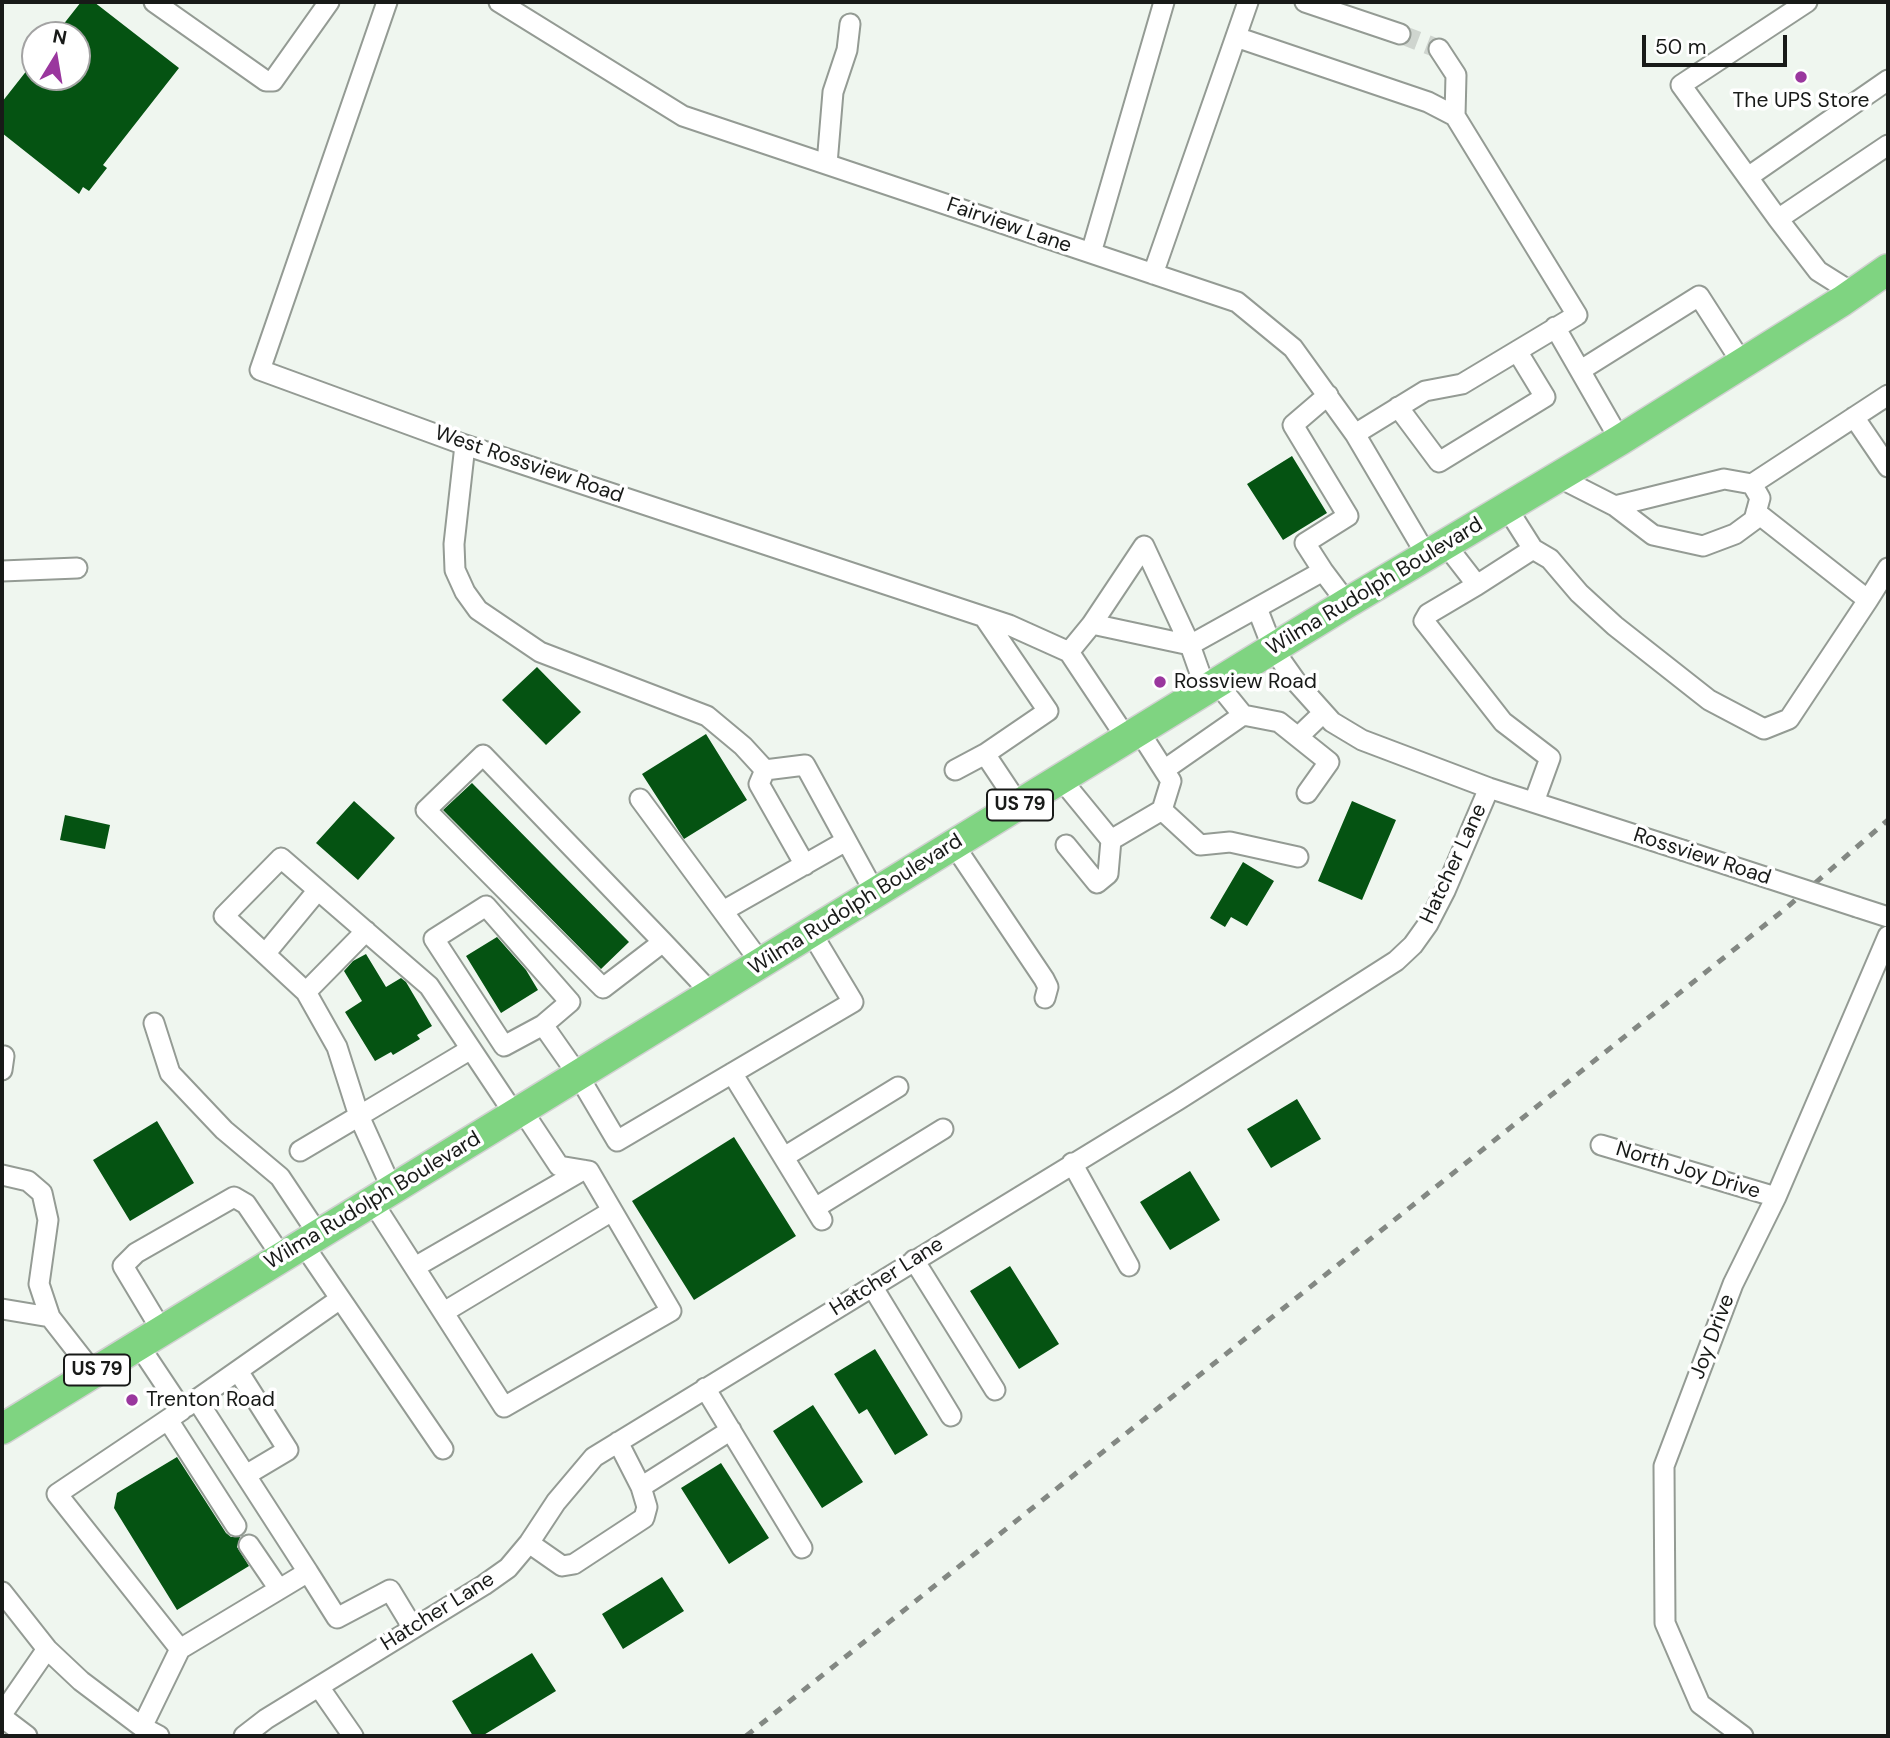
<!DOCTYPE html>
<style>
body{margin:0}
#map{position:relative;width:1890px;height:1738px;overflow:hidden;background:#eff6ef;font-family:"DM Sans",sans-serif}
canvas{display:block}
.frame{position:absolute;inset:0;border:4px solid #181a18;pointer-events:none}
.north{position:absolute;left:21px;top:21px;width:70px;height:70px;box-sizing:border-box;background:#fff;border:2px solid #a3a3a3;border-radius:50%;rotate:11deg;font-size:19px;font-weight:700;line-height:28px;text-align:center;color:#181a18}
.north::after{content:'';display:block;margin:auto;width:24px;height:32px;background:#9a379e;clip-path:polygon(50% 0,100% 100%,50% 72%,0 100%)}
.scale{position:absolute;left:1642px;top:35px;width:145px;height:32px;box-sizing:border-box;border:4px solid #181a18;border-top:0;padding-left:9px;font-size:21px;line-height:24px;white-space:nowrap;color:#181a18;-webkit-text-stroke:5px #fff;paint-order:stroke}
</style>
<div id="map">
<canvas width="1890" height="1738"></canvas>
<div class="frame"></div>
<div class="north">N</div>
<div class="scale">50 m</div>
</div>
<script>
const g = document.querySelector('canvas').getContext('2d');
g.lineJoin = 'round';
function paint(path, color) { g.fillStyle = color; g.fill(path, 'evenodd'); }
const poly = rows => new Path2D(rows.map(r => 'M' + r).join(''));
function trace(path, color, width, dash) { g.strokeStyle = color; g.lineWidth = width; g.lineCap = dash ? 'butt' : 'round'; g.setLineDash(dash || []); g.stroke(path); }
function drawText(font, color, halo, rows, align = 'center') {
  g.font = font + ' "DM Sans",sans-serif'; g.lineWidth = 7; g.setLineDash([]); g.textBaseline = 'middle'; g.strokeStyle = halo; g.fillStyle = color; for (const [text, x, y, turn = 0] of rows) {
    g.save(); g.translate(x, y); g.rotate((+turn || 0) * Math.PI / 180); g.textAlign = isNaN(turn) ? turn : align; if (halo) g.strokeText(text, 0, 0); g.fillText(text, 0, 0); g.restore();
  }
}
paint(poly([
 [81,2,94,2,179,68,103,165,107,168,89,191,83,187,79,194,2,133,2,102,35,60,35,77,77,77,77,35,55,35],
 [1292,456,1327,513,1283,540,1247,484],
 [537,667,581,712,546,745,502,700],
 [706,734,747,800,684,839,642,774],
 [472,783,629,942,601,969,443,810],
 [354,801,395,838,358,880,316,843],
 [1352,801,1396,820,1362,900,1318,881],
 [65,815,110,825,105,849,60,840],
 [1243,862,1274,881,1247,926,1231,917,1225,927,1210,918],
 [497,937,526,970,538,990,501,1013,466,956],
 [366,954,386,987,401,978,406,982,432,1026,417,1035,420,1039,393,1055,391,1052,375,1061,345,1012,362,1001,344,971,353,961],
 [1297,1099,1321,1139,1271,1168,1247,1129],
 [157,1121,194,1183,130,1221,93,1160],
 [734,1137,796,1236,694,1300,632,1201],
 [1190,1171,1220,1220,1170,1250,1140,1202],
 [1010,1266,1059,1344,1019,1369,970,1291],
 [875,1349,928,1435,895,1455,867,1409,859,1414,834,1374],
 [813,1405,863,1482,822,1508,773,1431],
 [177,1457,226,1533,231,1537,240,1537,237,1547,249,1566,177,1610,114,1508,117,1493],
 [721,1463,769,1538,729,1564,681,1488],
 [662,1577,684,1611,623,1649,602,1614],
 [532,1653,556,1691,482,1736,473,1736,452,1701]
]), '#055312');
trace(poly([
 [1400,34,1439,49]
]), '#cfd5cf', 19, [19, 10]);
const minor = poly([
 [154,2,266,81,273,81,329,2],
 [387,2,260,370,465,445,1009,625,1069,652,1127,739],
 [499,2,683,116,1237,302,1293,348,1355,434,1427,556],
 [1305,2,1400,34],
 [1807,2,1681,85,1778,219,1818,271,1853,293],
 [1236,37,1428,102,1455,116,1577,315,1462,384,1425,391,1355,434],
 [1439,49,1456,75,1455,116],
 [827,164,833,92,847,50,850,24],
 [1748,177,1888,80],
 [1778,219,1888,145],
 [1091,253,1164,2],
 [1153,274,1248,2],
 [1555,327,1620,440],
 [1581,370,1699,296,1742,363],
 [1398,407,1439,462,1545,397,1517,351],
 [1854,417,1888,467],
 [465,445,454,544,455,570,465,592,478,610,540,652,707,716,743,746,765,770],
 [1558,477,1615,506,1724,479,1752,484,1760,498,1754,520,1735,534,1703,546,1653,535,1615,506],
 [1752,484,1888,395],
 [1507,508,1533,549,1550,559,1579,593,1615,626,1709,700,1764,729,1789,719,1868,600],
 [1756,512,1868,600,1888,568],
 [1446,545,1477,585,1533,549],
 [2,571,77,568],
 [1323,571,1347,603],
 [1477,585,1428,614,1424,621,1503,722,1550,758,1534,802],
 [1257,608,1273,649,1297,683,1332,722,1362,740,1489,788,1682,850],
 [984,617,1048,711,985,754,1019,805],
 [1092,624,1190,645,1206,690],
 [1069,652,1092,624,1144,546,1190,645,1323,571,1305,543,1348,516,1293,425,1328,395],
 [1243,715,1279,722,1329,762,1307,793],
 [1298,737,1323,713],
 [765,770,805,765,875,893],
 [765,770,759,784,805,865],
 [955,770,985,754],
 [1164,770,1243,715,1217,683],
 [1061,779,1111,840,1162,810,1171,781,1139,731],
 [640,799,761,963],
 [1162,810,1200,845,1230,842,1298,857],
 [954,845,1044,979,1048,987,1045,998],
 [1066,845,1097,883,1108,874,1111,840],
 [1857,907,1888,917],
 [723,911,846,841],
 [663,942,603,988,426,810,483,755,663,942,712,994],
 [265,954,318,890],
 [306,992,366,931],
 [154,1023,170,1073,224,1130,280,1177,318,1234],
 [543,1025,570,1002,486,906,434,939,504,1046,543,1025,578,1075,617,1141,853,1002,811,932],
 [471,1049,359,1116,337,1047,306,992,224,916,281,858,429,986,515,1115],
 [2,1070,4,1056],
 [732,1073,822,1220],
 [1601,1145,1776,1197],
 [300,1151,359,1116,392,1189],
 [784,1157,898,1087],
 [1072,1163,1129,1266],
 [2,1175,28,1181,42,1193,48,1220,39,1284,50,1317,93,1372],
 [372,1201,504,1407,671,1311,589,1171,559,1166,522,1110],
 [815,1208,943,1129],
 [303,1244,443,1449],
 [914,1260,995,1390],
 [415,1267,583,1170],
 [872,1286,951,1416],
 [2,1309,50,1317],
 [444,1312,612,1211],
 [162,1331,123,1266,136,1253,234,1197,246,1204,282,1257],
 [138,1344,182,1410,57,1494,180,1649,142,1727],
 [238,1371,288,1450,246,1475],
 [705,1388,802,1548],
 [186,1407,340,1299],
 [168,1420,236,1526],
 [618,1442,641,1487,731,1430],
 [529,1543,562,1566,574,1564,644,1518,647,1507,641,1487],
 [249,1545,279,1589],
 [308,1572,337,1618,390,1590,413,1628],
 [2,1592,47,1649,81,1681,142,1727,159,1736],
 [180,1649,308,1572,197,1400],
 [319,1687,353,1736],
 [2,1714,47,1649],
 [2,1717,27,1736],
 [244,1736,266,1719,484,1585,508,1568,529,1543,556,1502,594,1457,1178,1100,1396,961,1413,945,1428,924,1445,891,1489,788],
 [1743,1736,1700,1704,1665,1623,1664,1466,1733,1284,1776,1197,1888,936]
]);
const highway = poly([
 [2,1429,1347,603,1620,440,1842,301,1888,269]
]);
trace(minor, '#949b94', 23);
trace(highway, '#d1d1d1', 33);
trace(minor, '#fff', 19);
trace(highway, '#7fd481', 30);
trace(poly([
 [746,1736,1785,909,1888,820]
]), '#838883', 5, [9, 9]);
const minorBridge = poly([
 [1682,850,1857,907]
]);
trace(minorBridge, '#949b94', 23, []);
trace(minorBridge, '#fff', 19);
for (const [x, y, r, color] of [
 [1801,77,7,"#9a379e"],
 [1160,682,7,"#9a379e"],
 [132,1400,7,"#9a379e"]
]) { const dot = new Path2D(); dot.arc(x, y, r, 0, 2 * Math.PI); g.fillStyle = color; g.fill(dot); trace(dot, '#fff', 2.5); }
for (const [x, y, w] of [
 [1020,805,66],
 [97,1370,66]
]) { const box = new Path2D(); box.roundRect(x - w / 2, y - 15.5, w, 31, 5); g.fillStyle = '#fff'; g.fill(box); trace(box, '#181a18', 2); }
drawText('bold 19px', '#181a18', null, [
 ["US 79",1020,805],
 ["US 79",97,1370]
]);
drawText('21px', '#181a18', '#fff', [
 ["The UPS Store",1801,101,"center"],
 ["Rossview Road",1174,682],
 ["Trenton Road",146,1400]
], 'left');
drawText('21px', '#181a18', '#fff', [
 ["Fairview Lane",1009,226,19],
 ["West Rossview Road",529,465,19],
 ["Wilma Rudolph Boulevard",1375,587,-31],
 ["Rossview Road",1702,857,18],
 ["Hatcher Lane",1454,864,-65],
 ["Wilma Rudolph Boulevard",856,905,-32],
 ["North Joy Drive",1688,1171,17],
 ["Wilma Rudolph Boulevard",373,1201,-31],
 ["Hatcher Lane",887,1277,-32],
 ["Joy Drive",1713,1337,-69],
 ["Hatcher Lane",438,1612,-32]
]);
</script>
